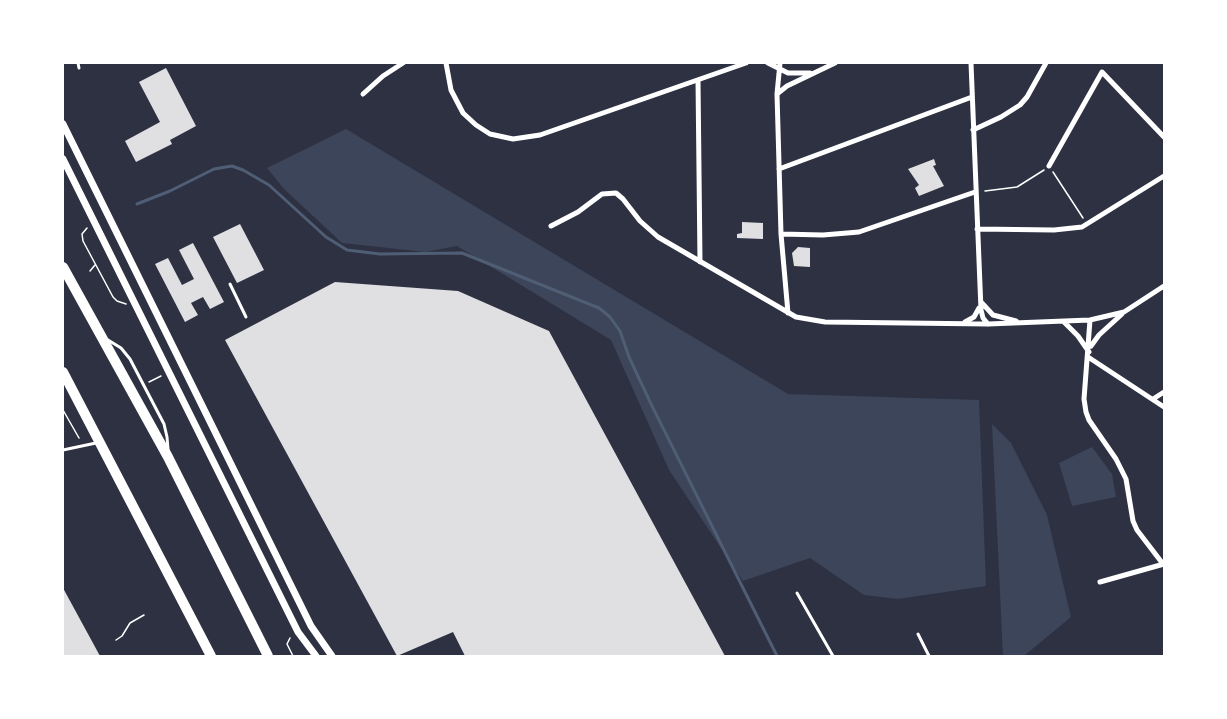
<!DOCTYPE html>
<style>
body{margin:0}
#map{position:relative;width:1227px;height:719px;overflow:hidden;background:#2d3142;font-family:"Titillium Web",sans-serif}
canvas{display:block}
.frame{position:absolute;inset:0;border:64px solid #fff;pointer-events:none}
</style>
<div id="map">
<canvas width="1227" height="719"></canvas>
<div class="frame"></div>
</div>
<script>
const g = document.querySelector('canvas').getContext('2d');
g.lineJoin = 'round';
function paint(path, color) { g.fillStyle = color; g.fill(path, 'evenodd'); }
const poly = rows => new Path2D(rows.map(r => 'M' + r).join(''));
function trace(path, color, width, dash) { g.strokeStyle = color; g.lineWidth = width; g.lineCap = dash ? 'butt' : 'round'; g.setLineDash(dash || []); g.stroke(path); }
paint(poly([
 [346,129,788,394,979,400,986,586,898,599,864,595,810,558,743,581,669,470,611,340,457,246,425,252,342,243,284,189,267,168],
 [992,424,1011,443,1047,515,1071,617,1024,656,1003,656],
 [1092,447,1112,474,1116,497,1072,506,1059,463]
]), '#3c4559');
trace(poly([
 [137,204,170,191,214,169,232,166,243,170,269,185,326,237,347,250,380,254,462,253,599,308,610,317,620,331,629,357,652,406,777,656]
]), '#4f5d75', 3);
paint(poly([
 [166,68,196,126,170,140,172,144,136,162,125,141,160,122,139,82],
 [934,159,936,165,933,166,944,186,919,196,915,188,919,185,908,169],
 [742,222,763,223,763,239,737,238,737,234,742,233],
 [240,224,264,270,237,283,213,237],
 [193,243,224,302,210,309,203,297,191,303,198,315,185,322,155,264,168,258,182,285,194,279,179,250],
 [798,247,810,248,810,267,794,266,792,253],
 [335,282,458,291,549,331,725,656,465,656,453,632,397,656,225,340],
 [63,588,100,656,63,656]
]), '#e0e0e3');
trace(poly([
 [1053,172,1083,218],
 [985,191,1017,187,1044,170],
 [87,228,82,234,83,241,113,297,117,301,126,304],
 [90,271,95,265],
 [149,382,161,376],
 [63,410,79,438],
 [290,638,287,644,293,656],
 [116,640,122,636,130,623,144,615]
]), '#fff', 1.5);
trace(poly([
 [78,63,79,68],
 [230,284,246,317],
 [108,340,121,348,130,359,164,424,167,437,168,449],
 [63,450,96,443],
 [797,593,833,656],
 [918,634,929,656]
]), '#fff', 3);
trace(poly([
 [446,63,451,90,463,113,476,125,490,134,513,139,540,135,746,63],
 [768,63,788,73,810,73],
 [780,63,777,94,781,234,788,313],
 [971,63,981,310,983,318,988,324],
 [698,80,700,262],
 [363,94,383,76,403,63],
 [777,94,787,86,835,63],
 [973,130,1001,117,1020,105,1027,97,1046,63],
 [1049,166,1102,72,1164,137],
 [779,169,972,97],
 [551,226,578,212,602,194,616,193,623,199,640,221,658,237,796,317,825,322,988,324,1090,320,1124,312,1164,286],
 [977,229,1054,230,1082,227,1164,176],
 [781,234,823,235,859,232,975,192],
 [981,302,993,315,1016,321],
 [1090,320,1084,399,1086,412,1089,420,1116,459,1126,479,1133,521,1137,530,1163,564],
 [965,322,974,317,979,308],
 [1064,322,1078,336,1089,352],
 [1091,346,1099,335,1122,314],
 [1088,357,1164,407],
 [1153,399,1164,392],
 [1100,582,1164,564]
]), '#fff', 5);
trace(poly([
 [63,124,311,626,332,656],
 [63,159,298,632,316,656]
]), '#fff', 7);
trace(poly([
 [63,267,168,457,268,656],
 [63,372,211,656]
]), '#fff', 10);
</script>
